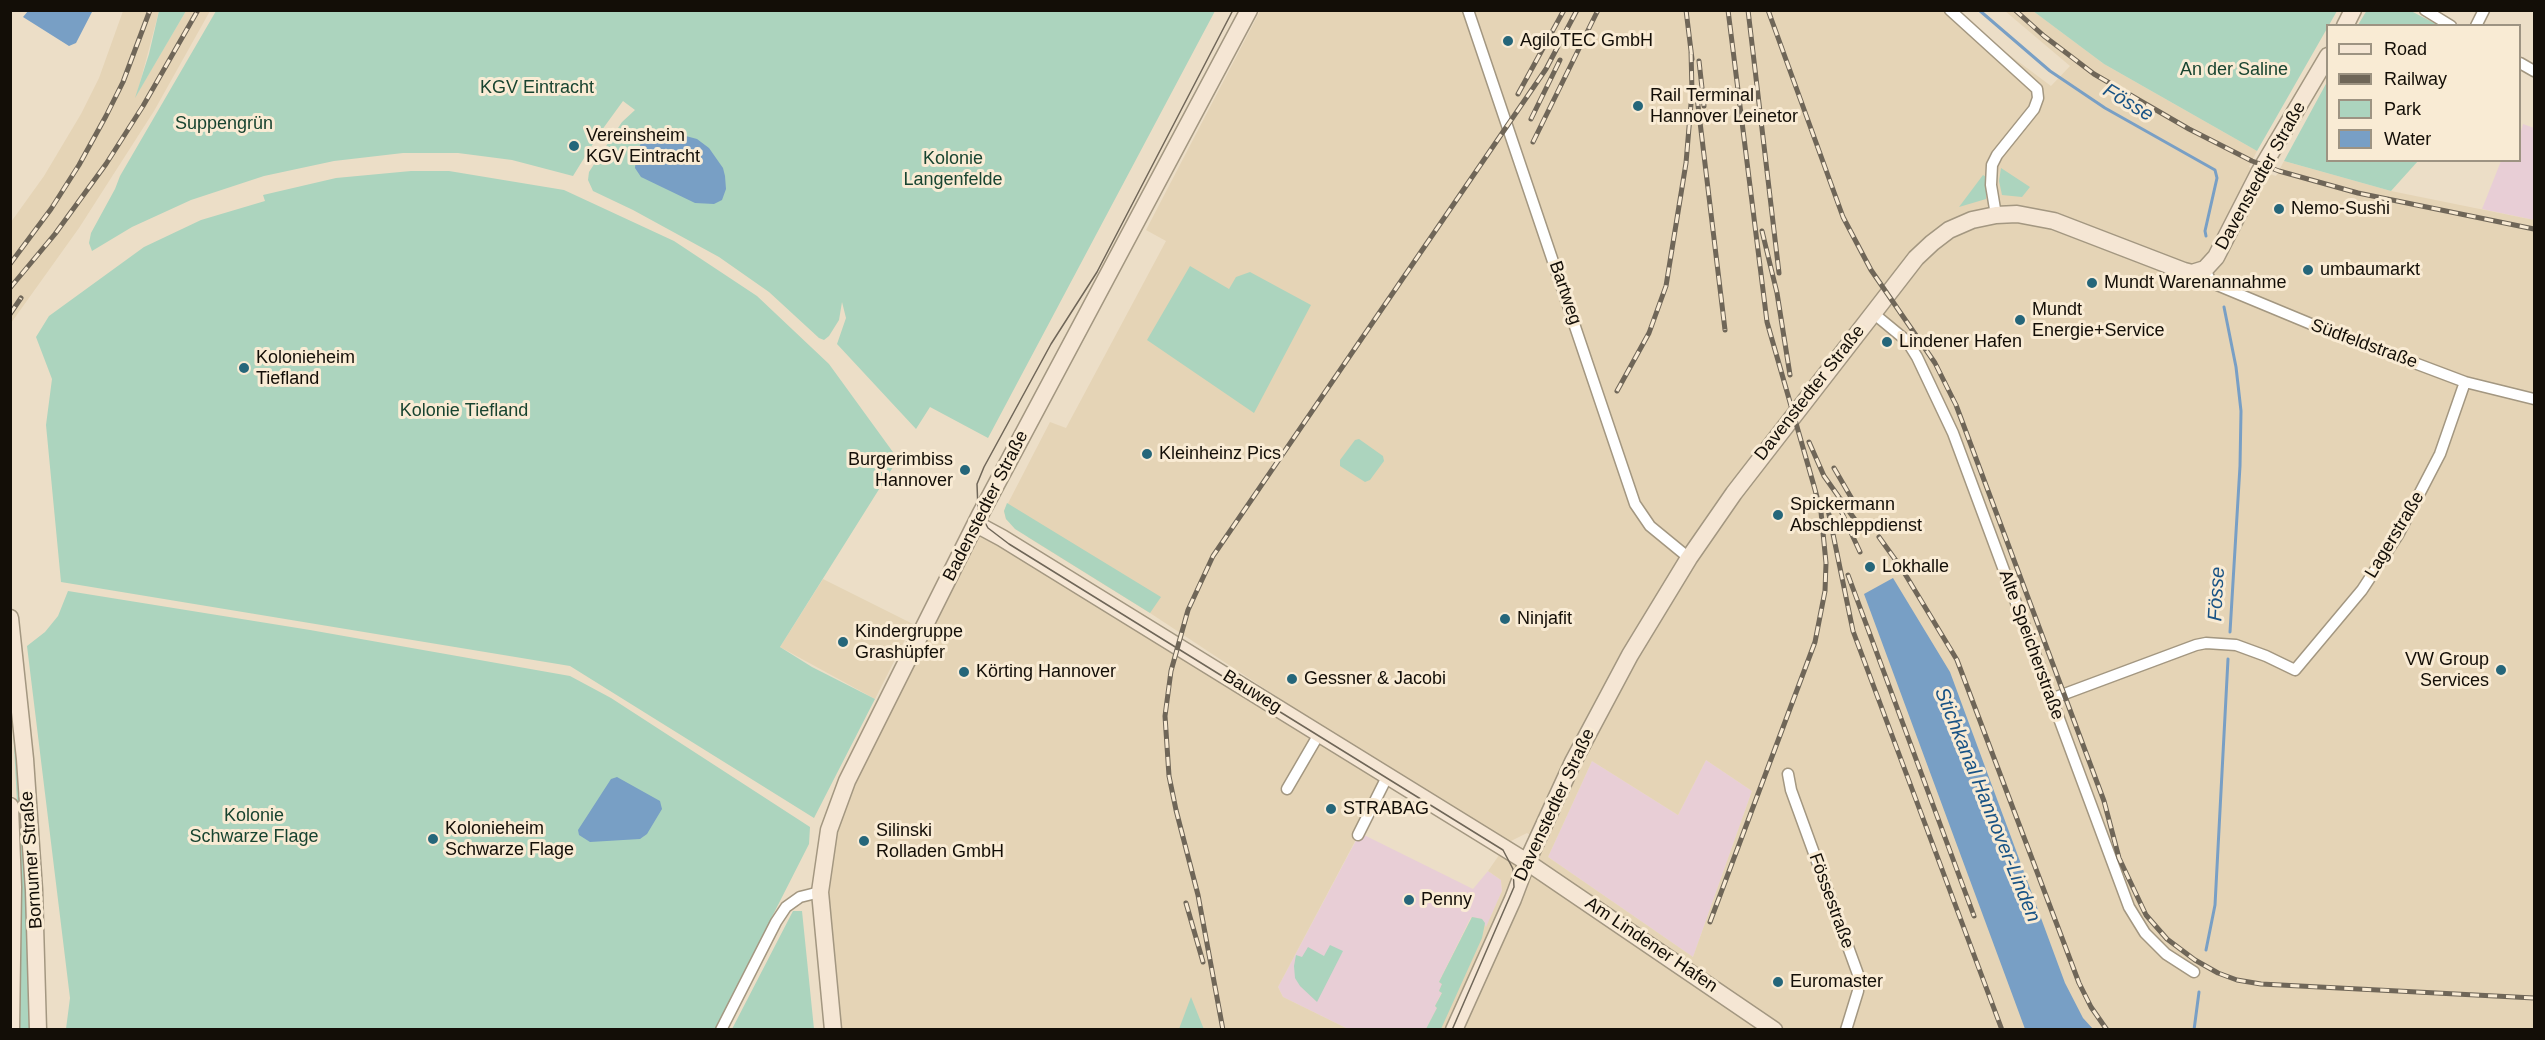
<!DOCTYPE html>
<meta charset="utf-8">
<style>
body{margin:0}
#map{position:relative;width:2545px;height:1040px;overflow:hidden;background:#ecdec7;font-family:Arial,sans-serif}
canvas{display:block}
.frame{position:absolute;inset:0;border:12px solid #130e07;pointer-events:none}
.legend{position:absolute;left:2326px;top:24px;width:195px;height:138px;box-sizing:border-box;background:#f9ebd4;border:2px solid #9d9382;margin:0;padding:8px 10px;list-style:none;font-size:18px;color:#130e07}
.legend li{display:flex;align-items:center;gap:12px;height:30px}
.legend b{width:30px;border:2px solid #9d9382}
</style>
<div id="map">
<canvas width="2545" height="1040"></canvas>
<div class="frame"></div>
<ul class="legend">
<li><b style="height:8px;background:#f5e6d4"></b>Road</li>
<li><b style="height:8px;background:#6f6658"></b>Railway</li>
<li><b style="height:16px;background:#acd4be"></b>Park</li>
<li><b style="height:16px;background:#789fc5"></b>Water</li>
</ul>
</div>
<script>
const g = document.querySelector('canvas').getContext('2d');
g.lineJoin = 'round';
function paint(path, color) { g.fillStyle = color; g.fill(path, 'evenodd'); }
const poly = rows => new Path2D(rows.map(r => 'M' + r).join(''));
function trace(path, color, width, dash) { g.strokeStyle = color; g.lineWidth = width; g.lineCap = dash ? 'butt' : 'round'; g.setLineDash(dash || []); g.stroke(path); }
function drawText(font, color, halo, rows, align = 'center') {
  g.font = font + ' Arial,sans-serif'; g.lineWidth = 6; g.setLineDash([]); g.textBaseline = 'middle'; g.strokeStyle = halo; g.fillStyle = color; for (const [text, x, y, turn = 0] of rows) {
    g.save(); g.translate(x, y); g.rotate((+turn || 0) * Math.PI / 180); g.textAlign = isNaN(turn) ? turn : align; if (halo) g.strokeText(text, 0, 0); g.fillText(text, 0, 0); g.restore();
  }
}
paint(poly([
 [2523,124,2534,128,2534,220,2482,209,2501,161,2520,160,2520,135],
 [1706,760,1752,791,1693,957,1548,857,1592,761,1678,815],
 [1360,833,1473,889,1488,871,1501,880,1502,891,1486,928,1471,917,1439,982,1443,984,1442,992,1435,1006,1438,1008,1426,1029,1348,1029,1283,997,1278,987]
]), '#e8ced6');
paint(poly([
 [123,11,159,11,137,94,186,11,210,11,154,111,79,228,11,323,11,222,44,176,81,114,99,78],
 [1260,11,1959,11,1992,42,2051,86,2070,66,2005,11,2033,11,2104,64,2257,151,2249,167,2276,176,2284,161,2391,191,2534,220,2534,393,2492,386,2534,396,2534,1029,1426,1029,1437,1008,1435,1006,1442,993,1439,991,1442,984,1439,982,1472,917,1482,919,1486,927,1502,891,1501,880,1488,871,1504,848,1527,862,1537,839,1527,833,1509,842,1329,731,1150,613,1029,538,1006,519,1004,511,1050,422,1066,428,1166,241,1146,230],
 [1706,760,1752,791,1693,957,1548,857,1592,761,1678,815],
 [976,524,1389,777,1278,987,1283,997,1348,1029,833,1030,820,892,829,830],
 [823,579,913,624,875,699,780,647]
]), '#e5d4b6');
paint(poly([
 [2367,10,2411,11,2438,25,2358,25],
 [159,11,186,11,135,98,149,54],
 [216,11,1215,11,988,438,930,407,916,429,837,344,846,318,842,302,839,320,829,336,824,340,819,338,769,292,719,257,633,210,593,191,588,180,589,172,622,122,635,110,623,101,599,134,573,176,512,160,458,153,403,153,334,161,264,176,191,200,132,227,92,251,89,243,91,233,115,189,120,176],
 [2033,11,2337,10,2337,11,2257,151,2104,64],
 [2327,82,2328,160,2418,161,2391,191,2284,161],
 [2001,168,2030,187,2022,197,2002,195,1999,181],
 [411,171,449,171,564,190,674,241,757,296,829,364,898,459,780,647,812,667,875,699,814,818,570,666,61,582,46,425,52,379,36,337,49,316,144,247,201,220,265,201,263,195,336,178],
 [1983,175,1986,177,1986,199,1959,207],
 [1190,266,1229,289,1236,277,1250,272,1311,305,1254,413,1147,340],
 [1359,439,1383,456,1384,461,1370,480,1365,482,1340,466,1340,460,1355,440],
 [1007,503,1161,597,1150,613,1015,529,1006,519,1004,511],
 [68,591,310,630,570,676,611,698,810,827,809,844,715,1029,66,1029,70,998,27,646,45,632,58,616],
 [11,690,25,821,32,1029,17,1029,18,820],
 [793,911,802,911,814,1029,732,1029],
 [1472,917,1482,919,1485,923,1482,938,1441,1029,1426,1029,1437,1008,1435,1006,1442,993,1439,991,1442,984,1439,982],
 [1330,945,1343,951,1317,1002,1300,986,1295,978,1294,966,1296,955,1302,957,1308,947,1324,956],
 [1191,997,1203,1027,1204,1029,1179,1029]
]), '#acd4be');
paint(poly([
 [28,11,68,10,92,12,76,43,69,46,23,17],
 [653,132,671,132,697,139,709,148,723,168,725,176,726,189,722,200,714,204,695,203,641,177,635,168,636,156,642,140],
 [1893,578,1950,672,2065,983,2083,1018,2093,1029,2025,1029,1864,594],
 [617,777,660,801,662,809,647,834,640,839,590,842,579,835,578,830,611,779]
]), '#789fc5');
trace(poly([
 [1979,10,2050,71,2105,108,2215,170,2217,178,2205,231,2206,236],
 [2224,307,2236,367,2241,411,2240,466,2230,632],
 [2206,950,2215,905,2228,659],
 [2194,1030,2199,992]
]), '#789fc5', 3);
const street = poly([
 [1468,10,1635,504,1650,526,1689,558],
 [1950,10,2037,89,2038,98,2034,109,1997,155,1992,165,1991,185,1996,215],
 [2425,10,2451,26],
 [2476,26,2484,10],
 [2520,63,2534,71],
 [2205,269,2210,280,2217,285,2311,324,2465,382,2534,399],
 [1873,313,1907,341,1917,357,1953,433,2129,907,2145,933,2166,954,2194,972],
 [2051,699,2196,645,2206,643,2236,645,2266,656,2295,670,2362,590,2398,535,2440,454,2465,382],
 [1788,774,1791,790,1859,977,1858,991,1846,1030],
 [1287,789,1319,734],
 [1358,835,1388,775],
 [721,1030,776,922,786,907,800,897,820,892]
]);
const secondary = poly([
 [2345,26,2353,10],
 [976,524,1002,538,1527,862,1774,1030],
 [10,618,25,759,34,890,38,1030],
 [10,806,13,887,11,1030],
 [833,1030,820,892,829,830,847,781,980,515,1249,10],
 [1454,1030,1513,899,1527,862,1573,762,1630,655,1689,558,1734,493,1916,258,1932,243,1949,230,1972,220,1996,215,2017,214,2054,221,2184,271,2192,273,2205,269,2216,257,2260,171,2328,56]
]);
trace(street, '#a39781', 13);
trace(secondary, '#a39781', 19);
trace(street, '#fff', 10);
trace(secondary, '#f5e6d4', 16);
trace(poly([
 [1233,10,1097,272,1051,344,984,467,977,484,978,510,988,528,1009,544,1503,850,1513,869,1514,887,1452,1030]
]), '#6f6658', 1.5);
const rail = poly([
 [1686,10,1692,59],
 [1748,10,1779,273],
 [1768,10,1843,217,1871,270,1935,363,1956,405,2104,801,2119,858,2146,915,2167,939,2195,960,2218,973,2237,980,2261,984,2534,998],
 [2015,10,2044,36,2094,74,2189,129,2252,161,2279,171,2358,193,2534,229],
 [1699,61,1704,106],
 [1518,94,1564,10],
 [1697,97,1725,330],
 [1531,119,1560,60],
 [1533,142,1598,10],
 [1762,231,1777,293,1790,375],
 [10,264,51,209,79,165,106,116,123,82,150,10],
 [10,288,55,234,106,164,143,106,198,10],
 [10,314,21,298],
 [1617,391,1649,333,1666,286,1686,163,1692,92,1691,50],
 [1809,442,1824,476,1863,531],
 [1834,468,1852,499],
 [1826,500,1853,631,2002,1030],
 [1841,511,1860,552],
 [1879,537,1902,569,1957,660,2079,983,2091,1007,2107,1030],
 [1848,575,1974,916],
 [1186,903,1203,962],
 [1710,922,1815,642,1825,591,1826,563,1821,512,1814,486,1767,322,1728,10],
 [1223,1030,1198,895,1176,810,1169,776,1165,716,1171,671,1188,610,1213,556,1546,69,1577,10]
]);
trace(rail, '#6f6658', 5);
trace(rail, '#f9ebd4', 3, [9]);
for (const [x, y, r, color] of [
 [1508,41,6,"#25667a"],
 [1638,106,6,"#25667a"],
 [574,146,6,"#25667a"],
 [2279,209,6,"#25667a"],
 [2308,270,6,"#25667a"],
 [2092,283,6,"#25667a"],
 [2020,320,6,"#25667a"],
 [1887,342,6,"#25667a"],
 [244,368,6,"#25667a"],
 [1147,454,6,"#25667a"],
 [965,470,6,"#25667a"],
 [1778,515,6,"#25667a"],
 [1870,567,6,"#25667a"],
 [1505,619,6,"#25667a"],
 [843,642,6,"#25667a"],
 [2501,670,6,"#25667a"],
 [964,672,6,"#25667a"],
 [1292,679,6,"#25667a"],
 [1331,809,6,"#25667a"],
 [433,839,6,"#25667a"],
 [864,841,6,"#25667a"],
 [1409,900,6,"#25667a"],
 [1778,982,6,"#25667a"]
]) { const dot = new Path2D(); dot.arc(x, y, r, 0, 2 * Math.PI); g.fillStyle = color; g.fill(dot); trace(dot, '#f9ebd4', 2); }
drawText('18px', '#130e07', '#f9ebd4', [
 ["AgiloTEC GmbH",1520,41],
 ["Rail Terminal",1650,96],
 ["Hannover Leinetor",1650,117],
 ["Vereinsheim",586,136],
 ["KGV Eintracht",586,157],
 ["Nemo-Sushi",2291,209],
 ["umbaumarkt",2320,270],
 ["Mundt Warenannahme",2104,283],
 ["Mundt",2032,310],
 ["Energie+Service",2032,331],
 ["Lindener Hafen",1899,342],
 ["Kolonieheim",256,358],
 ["Tiefland",256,379],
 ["Kleinheinz Pics",1159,454],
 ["Burgerimbiss",953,460,"right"],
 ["Hannover",953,481,"right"],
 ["Spickermann",1790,505],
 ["Abschleppdienst",1790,526],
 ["Lokhalle",1882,567],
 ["Ninjafit",1517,619],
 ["Kindergruppe",855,632],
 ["Grashüpfer",855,653],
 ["VW Group",2489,660,"right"],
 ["Services",2489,681,"right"],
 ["Körting Hannover",976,672],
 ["Gessner & Jacobi",1304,679],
 ["STRABAG",1343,809],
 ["Kolonieheim",445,829],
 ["Schwarze Flage",445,850],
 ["Silinski",876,831],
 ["Rolladen GmbH",876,852],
 ["Penny",1421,900],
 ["Euromaster",1790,982]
], 'left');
drawText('18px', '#184430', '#f9ebd4', [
 ["An der Saline",2234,70],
 ["KGV Eintracht",537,88],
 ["Suppengrün",224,124],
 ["Kolonie",953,159],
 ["Langenfelde",953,180],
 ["Kolonie Tiefland",464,411],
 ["Kolonie",254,816],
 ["Schwarze Flage",254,837]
]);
drawText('18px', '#130e07', '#f9ebd4', [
 ["Davenstedter Straße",2261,176,-61],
 ["Bartweg",1565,293,71],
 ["Südfeldstraße",2364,344,20],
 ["Davenstedter Straße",1810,393,-52],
 ["Badenstedter Straße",986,506,-63],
 ["Lagerstraße",2395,535,-59],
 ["Alte Speicherstraße",2031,645,70],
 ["Bauweg",1252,692,32],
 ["Davenstedter Straße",1555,805,-65],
 ["Bornumer Straße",32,860,-94],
 ["Fössestraße",1831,901,70],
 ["Am Lindener Hafen",1651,945,34]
]);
drawText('italic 20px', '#195385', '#f9ebd4', [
 ["Fösse",2128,103,31],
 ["Fösse",2217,594,-87],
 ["Stichkanal Hannover-Linden",1987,805,68]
]);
</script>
